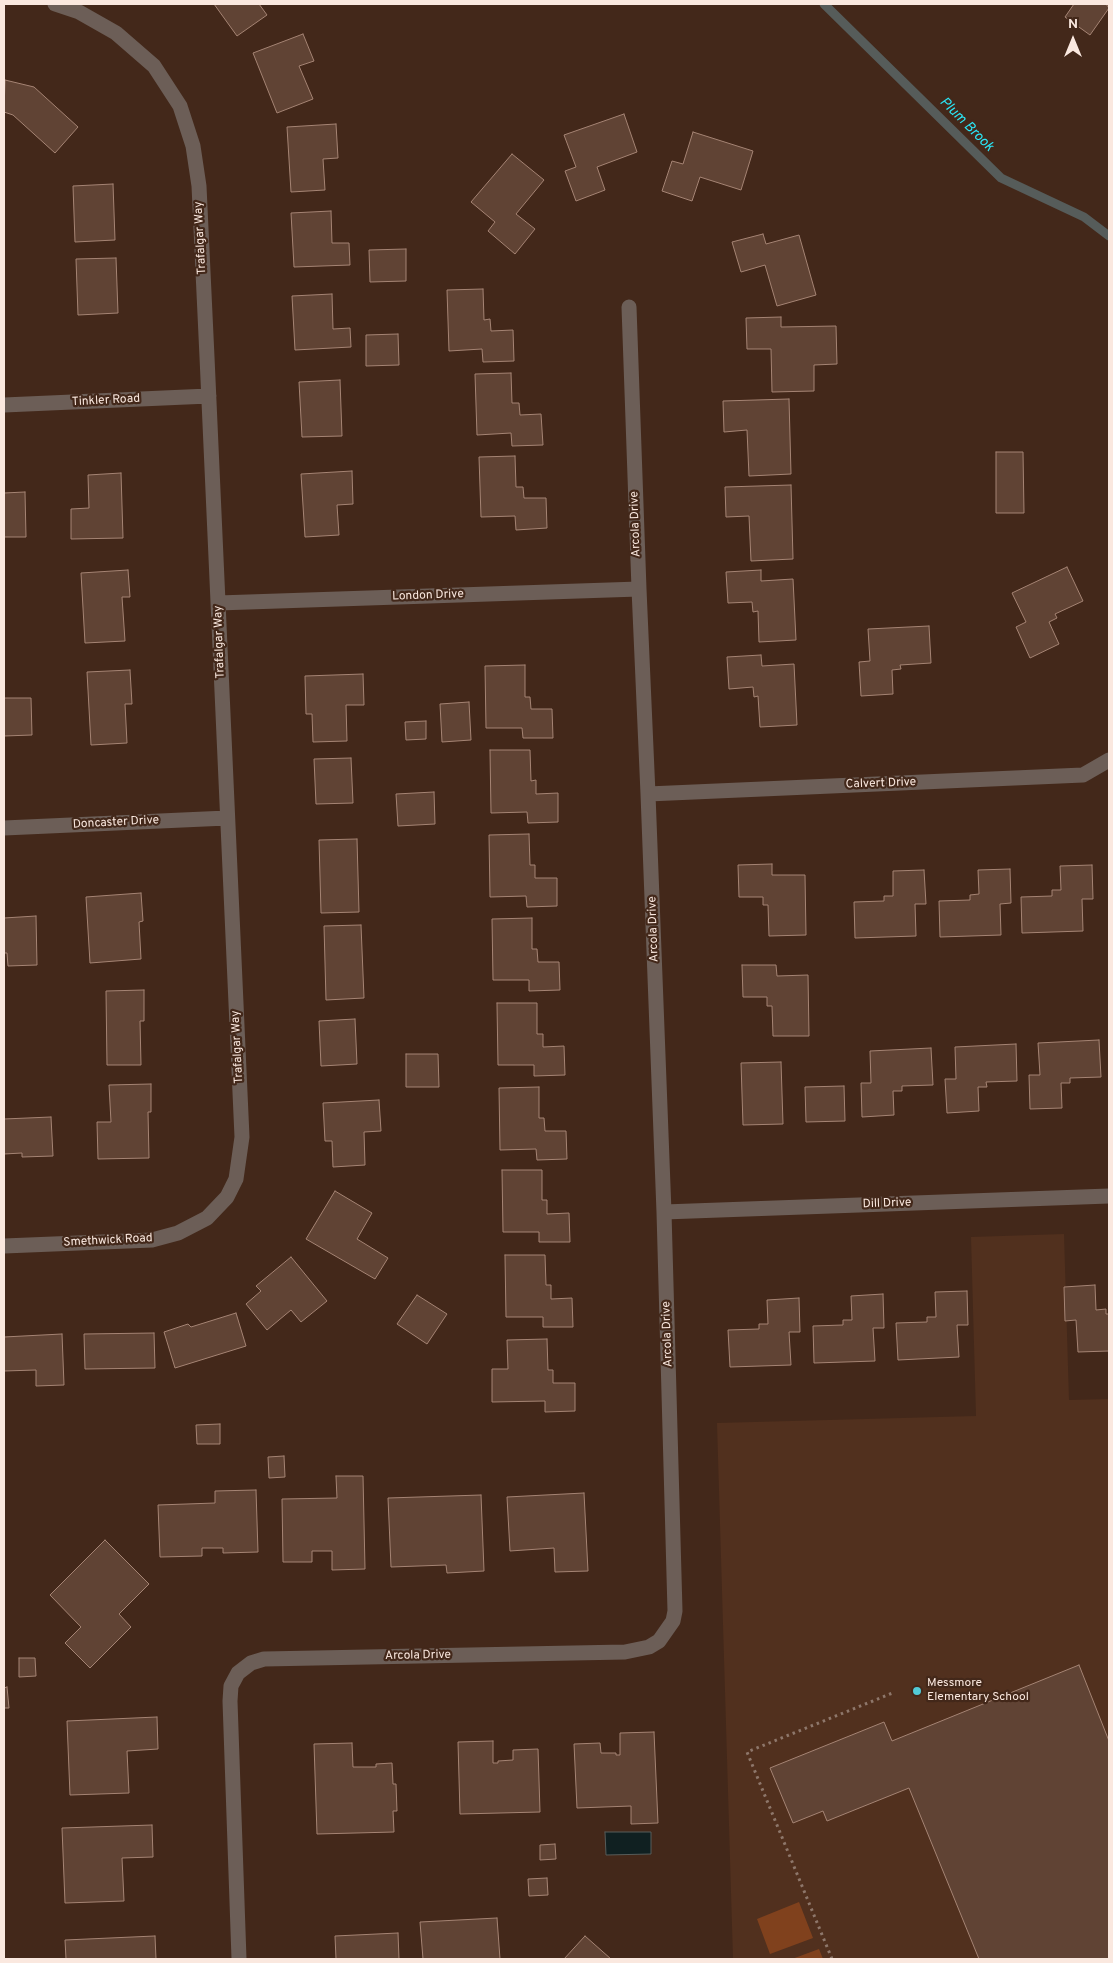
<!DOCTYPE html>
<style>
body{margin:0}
#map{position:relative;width:1113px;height:1963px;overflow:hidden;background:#43281a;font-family:Overpass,sans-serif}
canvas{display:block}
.frame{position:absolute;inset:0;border:5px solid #fae8df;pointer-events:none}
.north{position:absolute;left:1048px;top:15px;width:50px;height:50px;-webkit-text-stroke:4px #43281a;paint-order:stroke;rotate:0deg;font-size:14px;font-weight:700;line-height:20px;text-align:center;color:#fae8df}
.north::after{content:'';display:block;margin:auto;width:18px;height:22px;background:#fae8df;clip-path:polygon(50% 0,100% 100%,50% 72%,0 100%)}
</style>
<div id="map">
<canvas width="1113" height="1963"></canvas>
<div class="frame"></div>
<div class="north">N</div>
</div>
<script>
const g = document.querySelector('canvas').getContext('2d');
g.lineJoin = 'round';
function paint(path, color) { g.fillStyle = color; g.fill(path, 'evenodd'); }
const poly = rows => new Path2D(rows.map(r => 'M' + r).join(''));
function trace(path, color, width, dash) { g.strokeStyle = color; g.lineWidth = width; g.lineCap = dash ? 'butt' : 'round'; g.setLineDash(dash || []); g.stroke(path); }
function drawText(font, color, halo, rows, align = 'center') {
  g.font = font + ' Overpass,sans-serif'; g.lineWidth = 4.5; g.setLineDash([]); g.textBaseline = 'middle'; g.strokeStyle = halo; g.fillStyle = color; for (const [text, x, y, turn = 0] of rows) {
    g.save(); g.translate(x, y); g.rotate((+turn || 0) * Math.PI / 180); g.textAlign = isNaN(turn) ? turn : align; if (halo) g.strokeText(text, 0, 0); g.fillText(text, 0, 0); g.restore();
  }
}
paint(poly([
 [1064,1234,1069,1400,1109,1399,1109,1959,733,1959,717,1423,976,1416,971,1237]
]), '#51301e');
paint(poly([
 [799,1902,813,1938,770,1954,757,1919],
 [819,1949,823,1959,792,1959]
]), '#80411d');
const water = poly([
 [605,1832,651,1832,651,1854,606,1855,605,1832]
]);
paint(water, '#102021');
trace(water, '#565c5a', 1);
trace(poly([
 [824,4,1001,178,1084,217,1109,236]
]), '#565c5a', 9);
const building = poly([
 [214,4,259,4,267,15,237,36,214,4],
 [1074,4,1106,4,1109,8,1090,35,1065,17,1074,4],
 [303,34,314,61,299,66,313,99,277,113,253,53,303,34],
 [5,80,34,87,78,127,55,153,13,115,4,112,5,80],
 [624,114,637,152,597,167,605,190,576,201,565,171,576,167,564,135,624,114],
 [336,124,338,158,323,159,325,190,291,192,287,127,336,124],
 [693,132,753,151,741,190,700,177,692,201,662,191,672,161,683,164,693,132],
 [512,154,544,180,516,214,535,229,515,254,488,231,495,222,471,202,512,154],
 [113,184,115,240,75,242,73,186,113,184],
 [331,211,332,243,349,243,350,265,294,267,291,213,331,211],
 [763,234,766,244,799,235,816,295,777,306,765,265,741,272,732,242,763,234],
 [406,249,406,281,370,282,369,250,406,249],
 [116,258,118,313,78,315,76,259,116,258],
 [483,289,484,320,490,319,491,331,513,330,514,361,483,362,482,349,449,351,447,290,483,289],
 [332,294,333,329,350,328,351,347,295,350,292,296,332,294],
 [781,317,781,327,836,326,837,364,814,365,814,391,772,392,771,349,747,349,746,318,781,317],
 [398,334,399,365,366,366,366,335,398,334],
 [511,373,512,403,519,403,520,415,541,414,543,445,512,446,511,433,477,435,475,374,511,373],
 [340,380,342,436,302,437,299,382,340,380],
 [789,399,791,474,749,476,747,430,724,432,723,401,789,399],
 [996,452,1023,452,1024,513,996,513,996,452],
 [515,456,516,487,523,487,524,498,546,498,547,528,516,530,515,516,481,517,479,457,515,456],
 [352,471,353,504,337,505,339,535,305,537,301,474,352,471],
 [121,473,123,538,71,539,71,509,89,508,88,475,121,473],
 [791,485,793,559,751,561,749,516,726,517,725,487,791,485],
 [25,492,26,537,4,537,4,493,25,492],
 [1067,567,1083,601,1055,614,1057,618,1049,622,1059,644,1030,658,1016,627,1026,622,1012,593,1067,567],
 [128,570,130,597,122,597,125,641,85,643,81,573,128,570],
 [761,570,761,581,793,579,796,640,759,642,758,611,753,612,752,602,728,603,726,572,761,570],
 [929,626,931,663,900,665,901,669,892,670,893,694,861,696,859,662,870,661,868,629,929,626],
 [761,655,762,666,794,664,797,725,760,727,758,696,754,697,753,687,729,689,727,657,761,655],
 [525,665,525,697,530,697,531,709,552,709,553,738,523,738,522,728,486,728,485,666,525,665],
 [130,670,132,704,125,704,127,743,91,745,87,672,130,670],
 [363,674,364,705,346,705,347,741,313,742,312,714,306,714,305,676,363,674],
 [4,698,31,698,32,735,4,736,4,698],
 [469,702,471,740,442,742,440,704,469,702],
 [426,721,426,739,406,740,405,722,426,721],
 [490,750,530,750,531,781,536,780,536,794,558,793,558,822,528,823,527,812,491,813,490,750],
 [351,758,353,803,316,804,314,759,351,758],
 [434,792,435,824,398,826,396,794,434,792],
 [529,834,530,865,535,865,535,878,557,878,557,906,527,907,526,896,490,897,489,835,529,834],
 [357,839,359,912,321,913,319,840,357,839],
 [772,864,772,875,805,875,806,935,769,936,768,905,763,905,763,897,739,897,738,865,772,864],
 [1092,865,1093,899,1082,899,1083,931,1022,933,1021,897,1052,896,1052,890,1061,890,1060,866,1092,865],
 [1010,869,1011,903,1000,904,1001,935,940,937,939,901,970,900,970,895,979,894,978,870,1010,869],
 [924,870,926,904,915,904,916,936,855,938,854,902,884,901,884,896,893,896,893,871,924,870],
 [141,893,143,921,139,922,141,959,90,963,86,897,141,893],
 [36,916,37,965,8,966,7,953,4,953,4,918,36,916],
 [532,918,532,949,537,949,538,962,559,962,560,990,529,991,529,980,493,980,492,919,532,918],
 [361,925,364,998,326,1000,324,926,361,925],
 [742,965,776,965,777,976,808,975,809,1036,773,1036,772,1006,767,1006,767,997,743,997,742,965],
 [144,990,144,1021,140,1021,141,1065,107,1065,106,991,144,990],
 [497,1003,537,1003,537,1034,543,1034,543,1047,564,1046,565,1075,534,1076,534,1065,498,1065,497,1003],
 [355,1019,357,1064,321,1066,319,1021,355,1019],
 [1099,1040,1101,1077,1070,1078,1070,1083,1061,1083,1062,1108,1030,1109,1029,1075,1040,1075,1038,1043,1099,1040],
 [1016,1044,1017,1081,986,1082,987,1087,978,1087,979,1111,947,1113,945,1079,956,1079,955,1047,1016,1044],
 [931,1048,933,1085,902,1086,902,1091,893,1091,894,1115,862,1117,861,1083,871,1083,870,1051,931,1048],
 [406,1054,438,1054,439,1087,406,1087,406,1054],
 [781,1062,783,1124,743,1125,741,1063,781,1062],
 [151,1084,151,1112,148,1112,149,1158,98,1159,97,1122,111,1122,109,1085,151,1084],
 [844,1086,845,1121,806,1122,805,1087,844,1086],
 [539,1087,539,1118,544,1118,545,1131,566,1131,567,1159,537,1160,536,1149,500,1150,499,1088,539,1087],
 [379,1100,381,1131,364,1132,365,1165,333,1167,332,1141,325,1141,323,1103,379,1100],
 [51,1117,53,1156,22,1157,22,1153,4,1154,4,1119,51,1117],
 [502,1170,542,1170,542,1200,547,1200,547,1214,569,1213,570,1242,539,1242,539,1232,503,1232,502,1170],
 [335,1191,372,1213,357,1239,388,1258,375,1279,306,1239,335,1191],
 [505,1255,545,1255,546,1285,551,1285,551,1299,572,1298,573,1327,543,1327,543,1317,506,1317,505,1255],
 [291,1257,327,1301,301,1322,291,1310,267,1330,246,1304,261,1291,256,1286,291,1257],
 [1095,1285,1096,1310,1106,1309,1106,1314,1109,1314,1109,1351,1078,1352,1076,1320,1065,1321,1064,1287,1095,1285],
 [967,1291,968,1325,957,1325,959,1357,898,1360,896,1323,927,1322,927,1317,936,1317,935,1292,967,1291],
 [883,1294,884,1328,873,1328,875,1361,814,1363,813,1326,843,1325,843,1320,852,1320,851,1296,883,1294],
 [417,1295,447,1314,427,1344,397,1324,417,1295],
 [799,1298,800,1332,789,1332,791,1365,730,1367,728,1330,759,1329,759,1324,768,1324,767,1300,799,1298],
 [236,1313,246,1346,175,1368,164,1332,188,1324,191,1327,236,1313],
 [154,1333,155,1368,85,1369,84,1334,154,1333],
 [62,1334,64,1385,36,1386,36,1370,4,1371,4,1337,62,1334],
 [547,1339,548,1370,553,1370,553,1383,575,1383,575,1411,545,1412,545,1401,492,1402,492,1369,508,1369,507,1340,547,1339],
 [220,1424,220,1444,197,1444,196,1425,220,1424],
 [284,1456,285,1477,269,1478,268,1457,284,1456],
 [336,1476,363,1476,365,1569,332,1570,332,1551,312,1551,312,1562,283,1562,282,1499,337,1498,336,1476],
 [256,1490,258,1552,223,1553,223,1548,202,1548,202,1556,160,1557,158,1505,215,1503,215,1491,256,1490],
 [584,1493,588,1571,555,1572,554,1548,510,1551,507,1497,584,1493],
 [481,1495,484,1571,447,1573,446,1565,391,1567,388,1498,481,1495],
 [105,1540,149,1584,119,1614,131,1627,90,1668,65,1643,81,1627,50,1595,105,1540],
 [19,1658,35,1658,36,1676,19,1677,19,1658],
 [1079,1665,1109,1741,1109,1959,979,1959,909,1788,827,1821,823,1811,793,1823,770,1768,884,1722,892,1741,1079,1665],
 [7,1687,9,1708,4,1708,4,1688,7,1687],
 [157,1717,158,1749,127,1751,129,1793,70,1795,67,1721,157,1717],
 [654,1732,658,1823,631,1824,631,1806,577,1808,574,1744,600,1743,601,1753,616,1753,616,1755,620,1755,620,1733,654,1732],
 [493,1741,493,1763,498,1763,498,1761,513,1760,513,1750,538,1749,540,1812,460,1814,458,1742,493,1741],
 [352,1743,353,1767,376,1767,376,1764,392,1763,393,1784,396,1784,397,1811,393,1811,394,1832,317,1834,314,1744,352,1743],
 [152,1825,153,1857,122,1858,124,1901,65,1903,62,1828,152,1825],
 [555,1844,556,1859,540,1860,540,1845,555,1844],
 [547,1878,548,1895,529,1896,528,1879,547,1878],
 [497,1918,500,1959,423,1959,420,1922,497,1918],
 [398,1933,399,1959,336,1959,335,1936,398,1933],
 [155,1936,156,1959,66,1959,65,1940,155,1936],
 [585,1936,611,1959,564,1959,585,1936]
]);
paint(building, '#604334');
trace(building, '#a58474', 1);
trace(poly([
 [832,1959,747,1752,895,1692]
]), '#8e776b', 3, [2.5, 4]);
trace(poly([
 [4,405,209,396],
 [218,603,639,589],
 [648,794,1083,775,1109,760],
 [4,828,227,818],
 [664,1212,1109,1196],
 [4,1246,152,1240,178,1233,207,1218,227,1197,236,1179,242,1137,207,357,199,186,193,146,180,106,154,66,116,33,79,12,55,4],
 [239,1959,230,1701,231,1686,238,1673,251,1663,264,1659,625,1652,649,1647,659,1641,673,1621,675,1611,664,1212,648,794,639,589,629,307]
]), '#6c5e57', 15);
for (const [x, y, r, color] of [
 [917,1691,5,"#52cbd7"]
]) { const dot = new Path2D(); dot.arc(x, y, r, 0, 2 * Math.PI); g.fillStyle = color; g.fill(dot); trace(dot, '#43281a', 2); }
drawText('12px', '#fae8df', '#43281a', [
 ["Trafalgar Way",201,238,-93],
 ["Tinkler Road",106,401,-3],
 ["Arcola Drive",636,524,-92],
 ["London Drive",428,596,-2],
 ["Trafalgar Way",220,642,-92],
 ["Calvert Drive",881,784,-2],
 ["Doncaster Drive",116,823,-3],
 ["Arcola Drive",654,929,-92],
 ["Trafalgar Way",238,1047,-93],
 ["Dill Drive",887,1204,-2],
 ["Smethwick Road",108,1241,-3],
 ["Arcola Drive",668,1334,-92],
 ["Arcola Drive",418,1656,-1]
]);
drawText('12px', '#fae8df', '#43281a', [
 ["Messmore",927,1684],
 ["Elementary School",927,1698]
], 'left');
drawText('italic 14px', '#2be6f6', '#43281a', [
 ["Plum Brook",966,125,45]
]);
</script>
